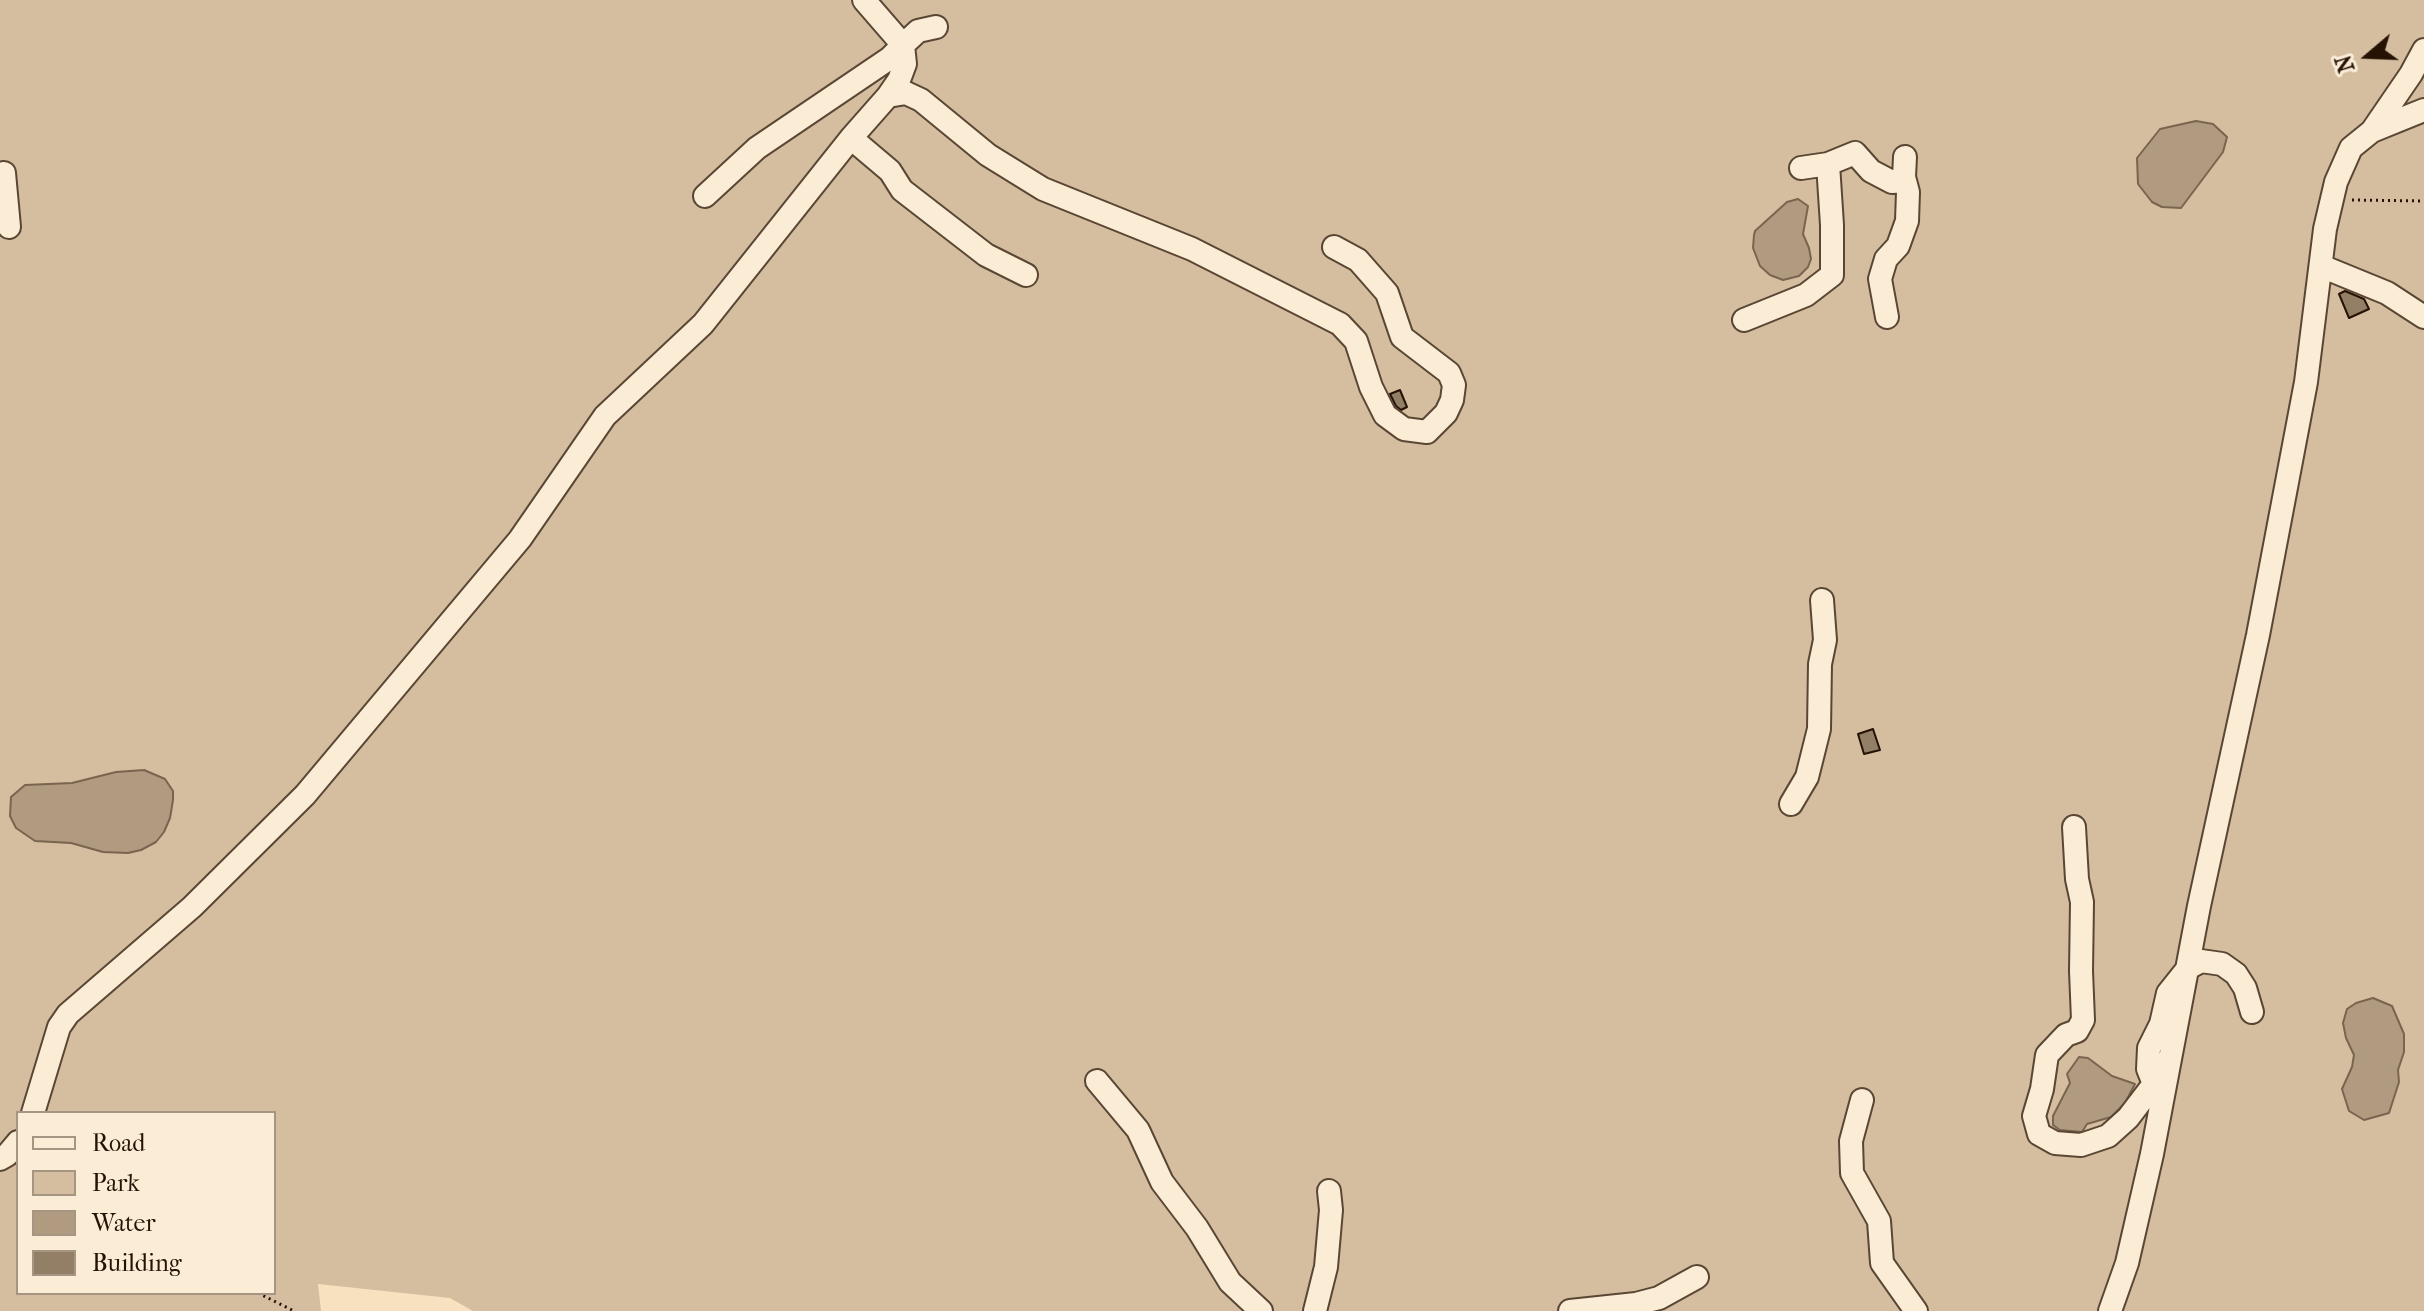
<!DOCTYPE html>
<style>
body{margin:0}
#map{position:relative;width:2424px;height:1311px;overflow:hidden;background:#f8e1bf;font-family:"IM FELL French Canon",serif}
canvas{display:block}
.legend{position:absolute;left:16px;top:1111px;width:260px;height:184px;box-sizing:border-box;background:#faecd5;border:2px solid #a59582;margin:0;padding:10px 14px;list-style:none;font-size:24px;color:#261205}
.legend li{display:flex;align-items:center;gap:16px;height:40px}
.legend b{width:40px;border:2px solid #a59582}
.north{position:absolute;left:2328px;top:16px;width:80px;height:80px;-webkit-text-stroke:6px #faecd5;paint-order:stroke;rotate:251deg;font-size:22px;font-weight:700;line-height:32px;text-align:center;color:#261205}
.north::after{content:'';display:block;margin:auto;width:28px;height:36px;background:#261205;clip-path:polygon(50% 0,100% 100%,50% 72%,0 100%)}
</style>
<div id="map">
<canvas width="2424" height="1311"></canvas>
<ul class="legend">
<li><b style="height:10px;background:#faecd5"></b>Road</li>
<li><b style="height:22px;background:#d4be9f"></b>Park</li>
<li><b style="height:22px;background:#b19b80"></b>Water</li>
<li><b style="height:22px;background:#937e66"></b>Building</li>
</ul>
<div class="north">N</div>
</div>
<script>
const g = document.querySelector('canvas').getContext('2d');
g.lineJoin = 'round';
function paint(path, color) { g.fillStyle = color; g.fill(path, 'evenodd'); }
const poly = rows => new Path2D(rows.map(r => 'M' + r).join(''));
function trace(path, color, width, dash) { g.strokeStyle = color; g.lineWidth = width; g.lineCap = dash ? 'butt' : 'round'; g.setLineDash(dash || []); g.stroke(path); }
paint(poly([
 [0,0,2424,0,2424,1311,473,1311,450,1298,318,1284,321,1311,0,1311],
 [18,1113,274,1113,274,1293,18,1293]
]), '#d4be9f');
const water = poly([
 [2196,121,2213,124,2227,137,2223,152,2181,208,2162,207,2152,202,2138,184,2137,158,2160,129,2196,121],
 [1798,199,1808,206,1803,234,1809,248,1811,259,1808,267,1799,276,1783,280,1770,275,1760,266,1753,248,1754,235,1755,231,1787,202,1798,199],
 [144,770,165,779,173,791,173,800,170,818,164,832,156,842,141,850,128,853,103,852,71,843,35,841,16,828,10,816,11,797,25,785,72,783,116,772,144,770],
 [2373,998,2392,1006,2404,1034,2404,1052,2398,1070,2399,1082,2389,1113,2364,1120,2349,1111,2342,1089,2352,1067,2354,1055,2346,1038,2343,1023,2347,1009,2356,1003,2373,998],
 [2079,1057,2088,1058,2112,1076,2135,1084,2125,1103,2111,1117,2087,1124,2082,1132,2060,1130,2053,1125,2053,1116,2070,1083,2067,1074,2079,1057]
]);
paint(water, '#b19b80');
trace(water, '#79644f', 2);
const building = poly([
 [2345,291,2364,299,2369,309,2349,318,2339,294,2345,291],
 [1400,390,1407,407,1401,410,1396,406,1390,394,1400,390],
 [1873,729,1880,750,1864,754,1858,734,1873,729]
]);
paint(building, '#937e66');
trace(building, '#261205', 2);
const minor = poly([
 [864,0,903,45,918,31,936,27],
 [888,96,906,93,921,100,988,155,1043,189,1192,249,1340,324,1356,341,1371,387,1385,415,1404,429,1427,432,1446,413,1452,400,1454,385,1449,373,1402,337,1387,293,1358,260,1334,247],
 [2372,131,2411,74,2424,50],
 [851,138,890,171,902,190,986,255,1026,275],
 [1801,168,1828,164,1855,153,1871,171,1892,182,1905,181],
 [4,173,9,227],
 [2321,266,2387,293,2424,317],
 [1887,317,1880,279,1886,259,1898,246,1907,221,1908,192,1904,177,1905,157],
 [1744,320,1806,295,1832,275,1832,225,1828,164],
 [1791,804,1807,777,1819,729,1820,664,1825,640,1822,600],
 [2074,827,2077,879,2082,902,2081,971,2083,1020,2077,1031,2066,1035,2047,1055,2042,1089,2034,1116,2039,1134,2055,1143,2081,1145,2108,1136,2128,1118,2154,1084,2148,1069,2149,1048,2161,1024,2168,993,2188,968,2201,961,2222,964,2236,974,2245,988,2252,1012],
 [1097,1081,1138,1130,1162,1182,1197,1228,1230,1282,1261,1311],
 [1862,1100,1851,1141,1852,1173,1879,1221,1882,1263,1916,1311],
 [33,1113,59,1027,68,1014,192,907,305,795,520,539,605,416,703,324,851,138,888,96,899,80,905,64,903,45,890,58,757,148,705,196],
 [0,1159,7,1155,18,1142],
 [1315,1311,1326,1267,1331,1210,1329,1191],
 [1570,1311,1636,1304,1659,1298,1697,1277],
 [2110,1311,2127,1263,2152,1154,2199,906,2258,635,2306,382,2325,229,2336,182,2351,148,2372,131,2424,110]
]);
trace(minor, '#5a4634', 26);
trace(poly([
 [2352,200,2424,201],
 [258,1293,294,1311]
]), '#261205', 3, [2, 4]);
trace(minor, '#faecd5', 22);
</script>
